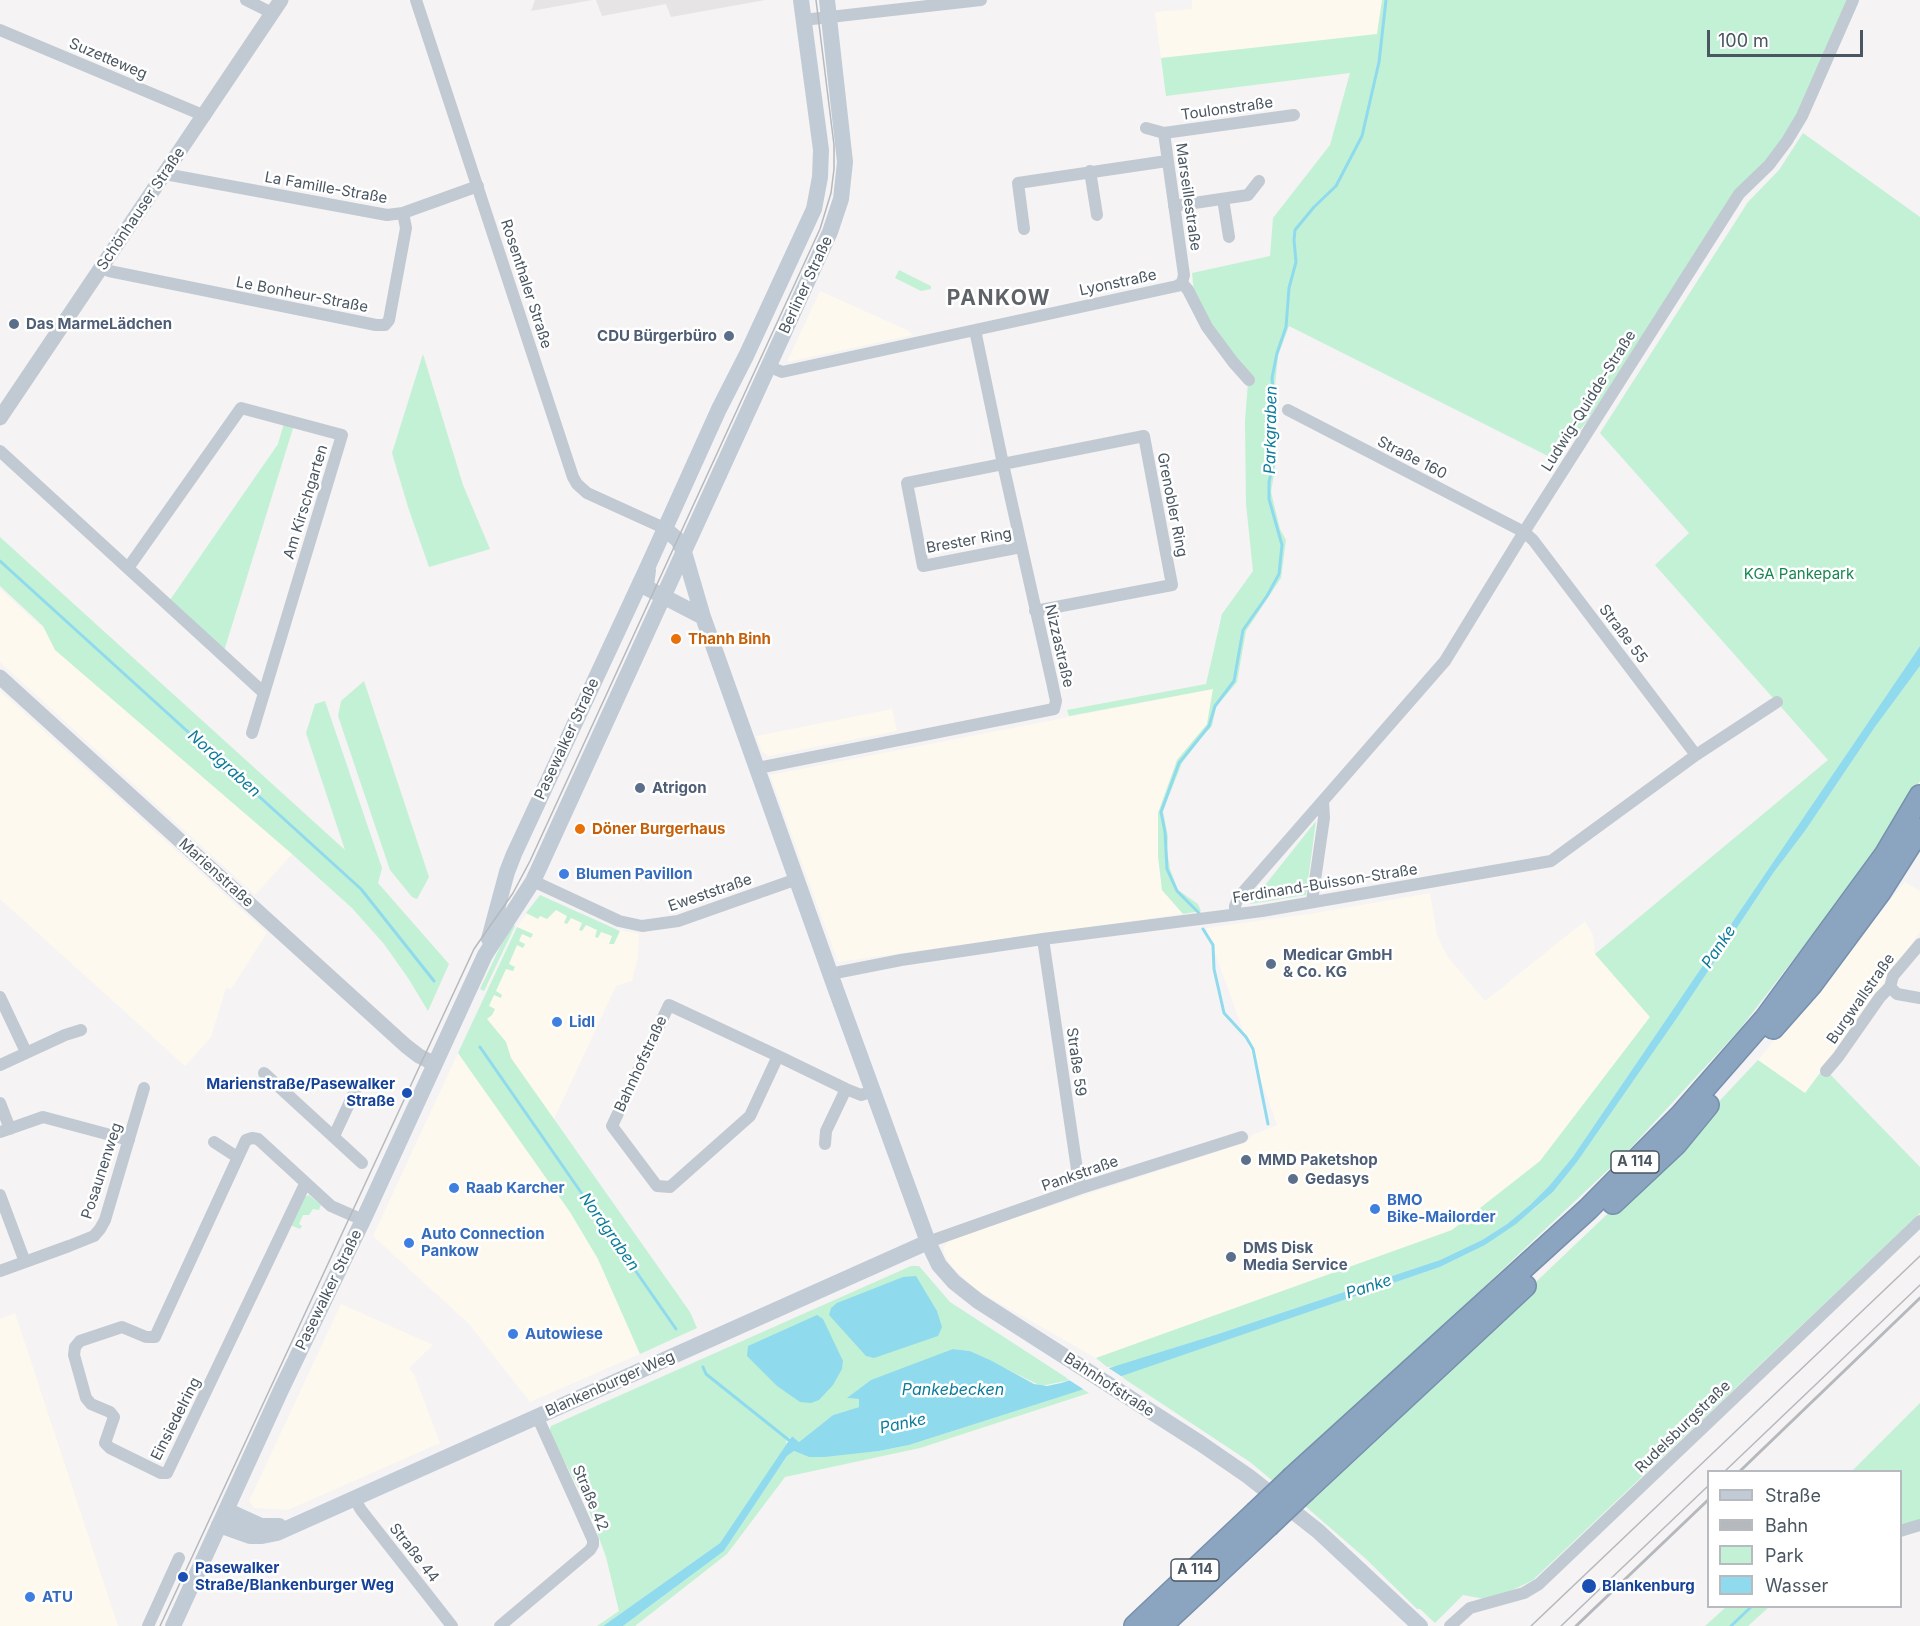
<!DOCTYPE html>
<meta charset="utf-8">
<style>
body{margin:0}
#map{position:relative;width:1920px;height:1626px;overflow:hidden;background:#f5f3f3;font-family:Inter,sans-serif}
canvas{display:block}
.legend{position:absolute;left:1707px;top:1470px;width:195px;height:138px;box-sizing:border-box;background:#fff;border:2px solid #b7bbc0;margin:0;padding:8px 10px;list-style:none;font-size:18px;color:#4a5661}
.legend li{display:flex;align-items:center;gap:12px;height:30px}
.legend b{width:30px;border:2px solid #b7bbc0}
.scale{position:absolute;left:1707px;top:30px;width:156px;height:27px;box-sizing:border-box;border:3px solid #4a5661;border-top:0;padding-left:8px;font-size:18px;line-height:21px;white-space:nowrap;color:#4a5661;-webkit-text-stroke:4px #fff;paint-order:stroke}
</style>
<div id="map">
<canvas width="1920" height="1626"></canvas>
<ul class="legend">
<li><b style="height:8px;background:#c1cbd6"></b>Straße</li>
<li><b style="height:8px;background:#b5b8bd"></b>Bahn</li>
<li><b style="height:16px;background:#c3f1d5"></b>Park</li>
<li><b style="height:16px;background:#90daee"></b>Wasser</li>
</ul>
<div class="scale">100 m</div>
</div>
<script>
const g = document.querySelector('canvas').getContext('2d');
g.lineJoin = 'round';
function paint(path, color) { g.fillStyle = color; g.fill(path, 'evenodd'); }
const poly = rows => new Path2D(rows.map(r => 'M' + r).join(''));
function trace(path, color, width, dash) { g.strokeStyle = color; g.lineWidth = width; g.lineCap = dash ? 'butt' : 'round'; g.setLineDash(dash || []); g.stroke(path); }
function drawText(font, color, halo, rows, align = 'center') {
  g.font = font + ' Inter,sans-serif'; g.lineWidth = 5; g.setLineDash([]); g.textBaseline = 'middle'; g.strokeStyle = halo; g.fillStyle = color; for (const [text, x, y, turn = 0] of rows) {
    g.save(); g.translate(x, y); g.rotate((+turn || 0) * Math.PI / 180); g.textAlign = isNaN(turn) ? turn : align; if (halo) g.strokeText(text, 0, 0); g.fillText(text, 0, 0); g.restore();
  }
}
paint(poly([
 [1192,0,1382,0,1377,34,1161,58,1155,12,1192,9],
 [820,291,907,330,913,335,787,362],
 [0,589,292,854,255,895,0,662],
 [1213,689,1207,724,1177,760,1158,813,1158,856,1162,890,1183,914,838,962,770,775],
 [0,691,267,933,231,989,226,988,211,1037,185,1066,0,899],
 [892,709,897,731,769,756,762,752,756,736],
 [1905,882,1920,891,1920,932,1805,1093,1758,1060],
 [1430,893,1437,935,1447,956,1485,1001,1585,921,1593,935,1595,954,1650,1017,1540,1161,1452,1230,1096,1358,976,1290,952,1267,945,1256,943,1248,950,1239,1247,1142,1252,1135,1277,1125,1206,928,1315,913],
 [540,895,611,928,639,934,638,957,632,981,616,986,554,1119,511,1058,506,1042,476,1015,517,927],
 [458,1053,570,1212,598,1259,640,1354,530,1402,469,1324,373,1236],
 [341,1304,433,1345,409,1368,414,1374,440,1443,288,1510,254,1508,249,1501],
 [15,1313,118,1626,0,1626,0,1319]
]), '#fdf9ef');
paint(poly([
 [535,0,592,0,531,11],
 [596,0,765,0,671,17,666,4,602,16]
]), '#e6e4e5');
paint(poly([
 [1382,0,1851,0,1799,115,1768,158,1736,190,1588,420,1556,460,1289,326,1278,356,1271,426,1277,437,1277,456,1271,492,1280,529,1286,540,1281,578,1246,631,1237,682,1216,707,1212,726,1202,737,1182,763,1163,811,1168,837,1167,851,1170,869,1178,890,1198,904,1201,911,1183,914,1162,890,1158,856,1158,813,1177,760,1207,724,1213,689,1069,716,1067,710,1206,684,1222,614,1253,571,1246,504,1245,421,1248,382,1237,360,1206,316,1194,293,1192,273,1270,256,1273,218,1330,145,1350,73,1166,96,1161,58,1377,34],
 [1803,133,1920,217,1920,646,1572,1158,1549,1186,1530,1205,1507,1224,1482,1240,1440,1260,1215,1335,1119,1366,1107,1367,1096,1358,1452,1230,1540,1161,1650,1017,1595,954,1828,760,1655,565,1689,533,1600,433,1748,202,1779,170],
 [899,270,931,286,931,289,921,291,895,278],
 [423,354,463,485,490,549,429,567,408,507,392,453],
 [284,423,294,425,224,651,170,600,278,444],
 [0,537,345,850,306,733,315,704,325,701,382,868,378,883,449,964,428,1011,408,978,384,944,352,908,292,854,55,650,43,626,0,586],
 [1920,666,1920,781,1869,861,1740,1029,1627,1152,1343,1420,1274,1482,1250,1462,1120,1376,1440,1267,1485,1245,1534,1209,1553,1192,1577,1162,1677,1018,1774,872,1805,831,1875,727],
 [364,681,429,877,417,899,412,897,390,870,338,716,341,701],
 [1316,821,1306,895,1250,904],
 [540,895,620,931,614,944,609,944,612,936,601,932,598,938,595,937,597,930,586,925,582,931,579,930,582,923,571,918,567,924,564,923,567,916,556,910,547,919,540,916,538,919,526,913],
 [511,924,515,926,484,991,480,989],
 [517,927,533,934,531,938,522,934,519,941,525,944,523,948,517,945,509,964,515,967,513,971,506,969,496,991,502,995,501,998,494,995,489,1006,495,1009,492,1015,487,1019,506,1042,511,1058,690,1312,697,1328,640,1354,598,1259,570,1212,458,1053],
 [1758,1060,1805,1093,1824,1068,1920,1167,1920,1213,1533,1580,1511,1591,1485,1599,1463,1595,1435,1623,1420,1609,1417,1609,1365,1558,1305,1506,1314,1493,1661,1163],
 [309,1195,321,1205,319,1210,313,1209,309,1215,303,1215,299,1224,302,1226,300,1229,290,1225,304,1197],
 [911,1266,919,1266,950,1302,1070,1380,1041,1386,970,1351,953,1349,848,1398,860,1399,859,1407,833,1415,799,1442,792,1436,787,1440,786,1442,787,1444,720,1543,603,1626,597,1626,619,1611,606,1557,587,1505,549,1432,551,1426],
 [1083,1389,1089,1393,920,1448,785,1477,727,1554,635,1626,623,1626,724,1551,787,1456,794,1451,809,1457,879,1451,909,1445],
 [1920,1403,1920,1522,1901,1529,1900,1472,1851,1472],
 [1726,1607,1726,1606,1769,1607,1748,1626,1705,1626]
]), '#c3f1d5');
paint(poly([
 [1920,646,1920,666,1875,727,1805,831,1774,872,1677,1018,1577,1162,1553,1192,1516,1224,1485,1245,1440,1267,1075,1392,909,1445,879,1451,824,1457,809,1457,794,1451,787,1456,724,1551,623,1626,603,1626,720,1543,792,1436,799,1442,833,1415,859,1407,859,1399,847,1398,871,1380,953,1349,970,1351,992,1361,1034,1384,1047,1386,1061,1383,1215,1335,1440,1260,1482,1240,1507,1224,1530,1205,1549,1186,1572,1158],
 [916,1276,937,1311,942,1327,938,1336,874,1358,866,1356,829,1315,831,1308,837,1303,903,1277],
 [817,1315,823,1319,843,1361,842,1369,833,1385,819,1400,811,1403,800,1402,777,1386,747,1356,748,1346]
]), '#90daee');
paint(poly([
 [1104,1365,1124,1378,1086,1391,1066,1378]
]), '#f5f3f3');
trace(poly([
 [0,561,361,889,434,981],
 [1199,913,1177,891,1167,869,1165,832,1161,812,1179,763,1209,726,1215,706,1234,681,1243,630,1267,596,1279,574,1282,545,1269,499,1269,482,1275,456,1275,437,1268,428,1273,391,1272,378,1277,353,1286,327,1289,288,1296,262,1294,240,1295,230,1314,207,1336,186,1362,136,1379,62,1386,0],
 [1203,929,1213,945,1214,969,1224,1013,1246,1037,1253,1049,1268,1124],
 [480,1047,676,1329],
 [703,1367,706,1374,790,1441],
 [1731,1626,1752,1606]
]), '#90daee', 3);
const motorway = poly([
 [1773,1028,1811,985,1880,892,1920,829],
 [1613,1203,1676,1144,1708,1105],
 [1293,1477,1588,1209,1681,1115,1765,1019,1885,855,1920,796],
 [1306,1490,1525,1286],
 [1135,1626,1255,1513],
 [1161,1626,1268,1526]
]);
trace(motorway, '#7690ad', 24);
trace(poly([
 [246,0,272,13],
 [416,0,573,477,577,484,587,493,664,528],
 [803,20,981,0],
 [0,30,205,116],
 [1146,128,1164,133,1294,115],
 [1164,133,1184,275,1182,283],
 [1090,171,1097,215],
 [165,174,387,215,403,213,478,186],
 [1223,199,1229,237],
 [1174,206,1248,195,1259,181],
 [1024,229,1018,183,1167,161],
 [101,268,109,271,376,325,385,325,389,320,406,228,403,213],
 [1182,283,1188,290,1207,327,1233,362,1249,380],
 [768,366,782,372,1177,286,1182,283],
 [1288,410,1524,532,1533,540,1696,755],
 [0,451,264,693],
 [1021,547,923,566,907,483,1144,436,1172,585,1035,611],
 [128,568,241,408,342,435,252,733],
 [758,768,1054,709,1056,701,1052,682,1003,464,975,330],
 [533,881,619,921,642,926,678,921,797,879],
 [1312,901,1324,818,1323,801],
 [1235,914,1235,906,1238,898,1445,661,1524,532,1739,194,1769,165,1787,141,1802,116,1853,0],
 [1043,939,1078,1176,1081,1188],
 [830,974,901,960,1043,939,1262,911,1551,861,1696,755,1777,702],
 [1890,987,1897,994,1920,998],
 [0,997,26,1052],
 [778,1056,750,1116,670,1187,657,1186,612,1126,669,1005,778,1056,846,1089,861,1095,873,1091],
 [0,1065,65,1035,81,1030],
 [1826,1071,1838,1057,1880,997,1890,987,1893,976,1920,944],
 [264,1073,362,1163],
 [0,1103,10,1129],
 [0,1132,43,1117,129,1140],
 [334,1136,355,1091],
 [214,1142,237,1157],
 [825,1144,826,1131,846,1089],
 [305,1184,167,1473,161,1473,110,1448,105,1443,114,1417,110,1412,91,1404,86,1398,74,1355,75,1347,80,1341,122,1327,146,1337,155,1337,246,1140,252,1138,258,1139,331,1206,363,1220],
 [0,1195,25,1262],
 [928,1242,1081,1188,1242,1137],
 [0,1271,69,1246,94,1236,100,1229,105,1220,144,1088],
 [354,1498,361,1510,452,1626],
 [1900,1531,1920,1525],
 [148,1626,179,1558],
 [500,1626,590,1550,593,1545,593,1540,577,1504,537,1416],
 [1450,1626,1470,1608,1524,1593,1539,1584,1920,1221]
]), '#c1cad2', 12);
trace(poly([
 [0,418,281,0],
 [0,677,406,1046,419,1056,435,1064]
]), '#c1cad2', 15);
trace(poly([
 [664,528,678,540,684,552,703,617,836,990,928,1242,939,1265,954,1282,978,1301,1200,1443,1248,1476,1318,1531,1420,1626],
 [648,570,646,586,649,589,703,617],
 [489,939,507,872,514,854,648,566,719,409,746,356,814,209,820,177,821,150,801,0],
 [226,1510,261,1526,279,1526],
 [219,1525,250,1536,262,1536,277,1533,928,1242],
 [173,1626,281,1390,365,1216,485,955,533,881,540,866,830,232,841,199,845,162,827,0]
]), '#c1cbd6', 16);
trace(motorway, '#8ba5c1', 21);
trace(poly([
 [1724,1472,1920,1285],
 [160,1626,474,949,513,893,530,861,820,229,831,193,834,169,834,145,816,0],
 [1531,1626,1920,1256],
 [1561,1626,1708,1486]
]), '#b5b8bd', 1.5);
trace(poly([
 [1739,1472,1920,1298],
 [1576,1626,1708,1500]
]), '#b5b8bd', 3);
const motorwayBridge = poly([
 [1255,1513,1293,1477],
 [1268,1526,1306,1490]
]);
trace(motorwayBridge, '#7690ad', 24, []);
trace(motorwayBridge, '#8ba5c1', 21);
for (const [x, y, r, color] of [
 [14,324,6,"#5c6f8a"],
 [729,336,6,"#5c6f8a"],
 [676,639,6,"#e8710a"],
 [640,788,6,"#5c6f8a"],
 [580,829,6,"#e8710a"],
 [564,874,6,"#3f7fe0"],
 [1271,964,6,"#5c6f8a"],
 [557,1022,6,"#3f7fe0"],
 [407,1093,6,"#1a4fb4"],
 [1246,1160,6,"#5c6f8a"],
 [1293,1179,6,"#5c6f8a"],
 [454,1188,6,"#3f7fe0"],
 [1375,1209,6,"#3f7fe0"],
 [409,1243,6,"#3f7fe0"],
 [1231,1257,6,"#5c6f8a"],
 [513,1334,6,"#3f7fe0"],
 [183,1577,6,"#1a4fb4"],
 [1589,1586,8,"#1a4fb4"],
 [30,1597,6,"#3f7fe0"]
]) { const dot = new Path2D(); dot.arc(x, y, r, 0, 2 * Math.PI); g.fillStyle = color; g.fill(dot); trace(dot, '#fff', 2); }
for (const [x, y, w] of [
 [1635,1162,48],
 [1195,1570,48]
]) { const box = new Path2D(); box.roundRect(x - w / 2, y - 11, w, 22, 4.5); g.fillStyle = '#fff'; g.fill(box); trace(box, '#4a5661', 1.5); }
drawText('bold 14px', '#4a5661', null, [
 ["A 114",1635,1162],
 ["A 114",1195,1570]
]);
drawText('15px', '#4a5661', '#fff', [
 ["Suzetteweg",108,59,23],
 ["Toulonstraße",1227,109,-8],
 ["La Famille-Straße",326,188,10],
 ["Marseillestraße",1188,197,82],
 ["Schönhauser Straße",141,209,-56],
 ["Lyonstraße",1118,283,-12],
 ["Rosenthaler Straße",526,284,72],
 ["Berliner Straße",806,285,-65],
 ["Le Bonheur-Straße",302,295,11],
 ["Ludwig-Quidde-Straße",1589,401,-58],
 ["Straße 160",1412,458,27],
 ["Am Kirschgarten",306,502,-73],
 ["Grenobler Ring",1172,505,79],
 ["Brester Ring",969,541,-10],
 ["Straße 55",1623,634,53],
 ["Nizzastraße",1059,646,77],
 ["Pasewalker Straße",567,739,-65],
 ["Marienstraße",216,873,42],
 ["Ferdinand-Buisson-Straße",1325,884,-9],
 ["Eweststraße",710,893,-19],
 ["Burgwallstraße",1861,999,-55],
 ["Straße 59",1076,1062,82],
 ["Bahnhofstraße",641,1064,-65],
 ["Posaunenweg",102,1171,-72],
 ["Pankstraße",1080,1174,-19],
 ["Pasewalker Straße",329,1290,-64],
 ["Blankenburger Weg",610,1384,-24],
 ["Bahnhofstraße",1109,1385,33],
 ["Einsiedelring",176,1419,-63],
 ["Rudelsburgstraße",1683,1427,-44],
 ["Straße 42",590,1498,67],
 ["Straße 44",414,1553,52]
]);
drawText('bold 15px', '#4e5e75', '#fff', [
 ["Das MarmeLädchen",26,324],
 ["CDU Bürgerbüro",717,336,"right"],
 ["Atrigon",652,788],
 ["Medicar GmbH",1283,955],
 ["& Co. KG",1283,972],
 ["MMD Paketshop",1258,1160],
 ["Gedasys",1305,1179],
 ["DMS Disk",1243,1248],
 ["Media Service",1243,1265]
], 'left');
drawText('15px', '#17864f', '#fff', [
 ["KGA Pankepark",1799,574]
]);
drawText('bold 15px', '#c56008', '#fff', [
 ["Thanh Binh",688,639],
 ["Döner Burgerhaus",592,829]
], 'left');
drawText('bold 15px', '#366cbe', '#fff', [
 ["Blumen Pavillon",576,874],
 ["Lidl",569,1022],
 ["Raab Karcher",466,1188],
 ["BMO",1387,1200],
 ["Bike-Mailorder",1387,1217],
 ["Auto Connection",421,1234],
 ["Pankow",421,1251],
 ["Autowiese",525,1334],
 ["ATU",42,1597]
], 'left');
drawText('bold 15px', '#164399', '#fff', [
 ["Marienstraße/Pasewalker",395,1084,"right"],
 ["Straße",395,1101,"right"],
 ["Pasewalker",195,1568],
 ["Straße/Blankenburger Weg",195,1585],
 ["Blankenburg",1602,1586]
], 'left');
drawText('italic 16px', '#0c7c9b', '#fff', [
 ["Parkgraben",1271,430,-89],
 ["Nordgraben",224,764,42],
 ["Panke",1719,947,-56],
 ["Nordgraben",609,1232,55],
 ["Panke",1369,1287,-18],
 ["Pankebecken",953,1390],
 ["Panke",903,1424,-12]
]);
g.letterSpacing = '1.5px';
drawText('bold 21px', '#5f6368', '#fff', [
 ["PANKOW",999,299]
]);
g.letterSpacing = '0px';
</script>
